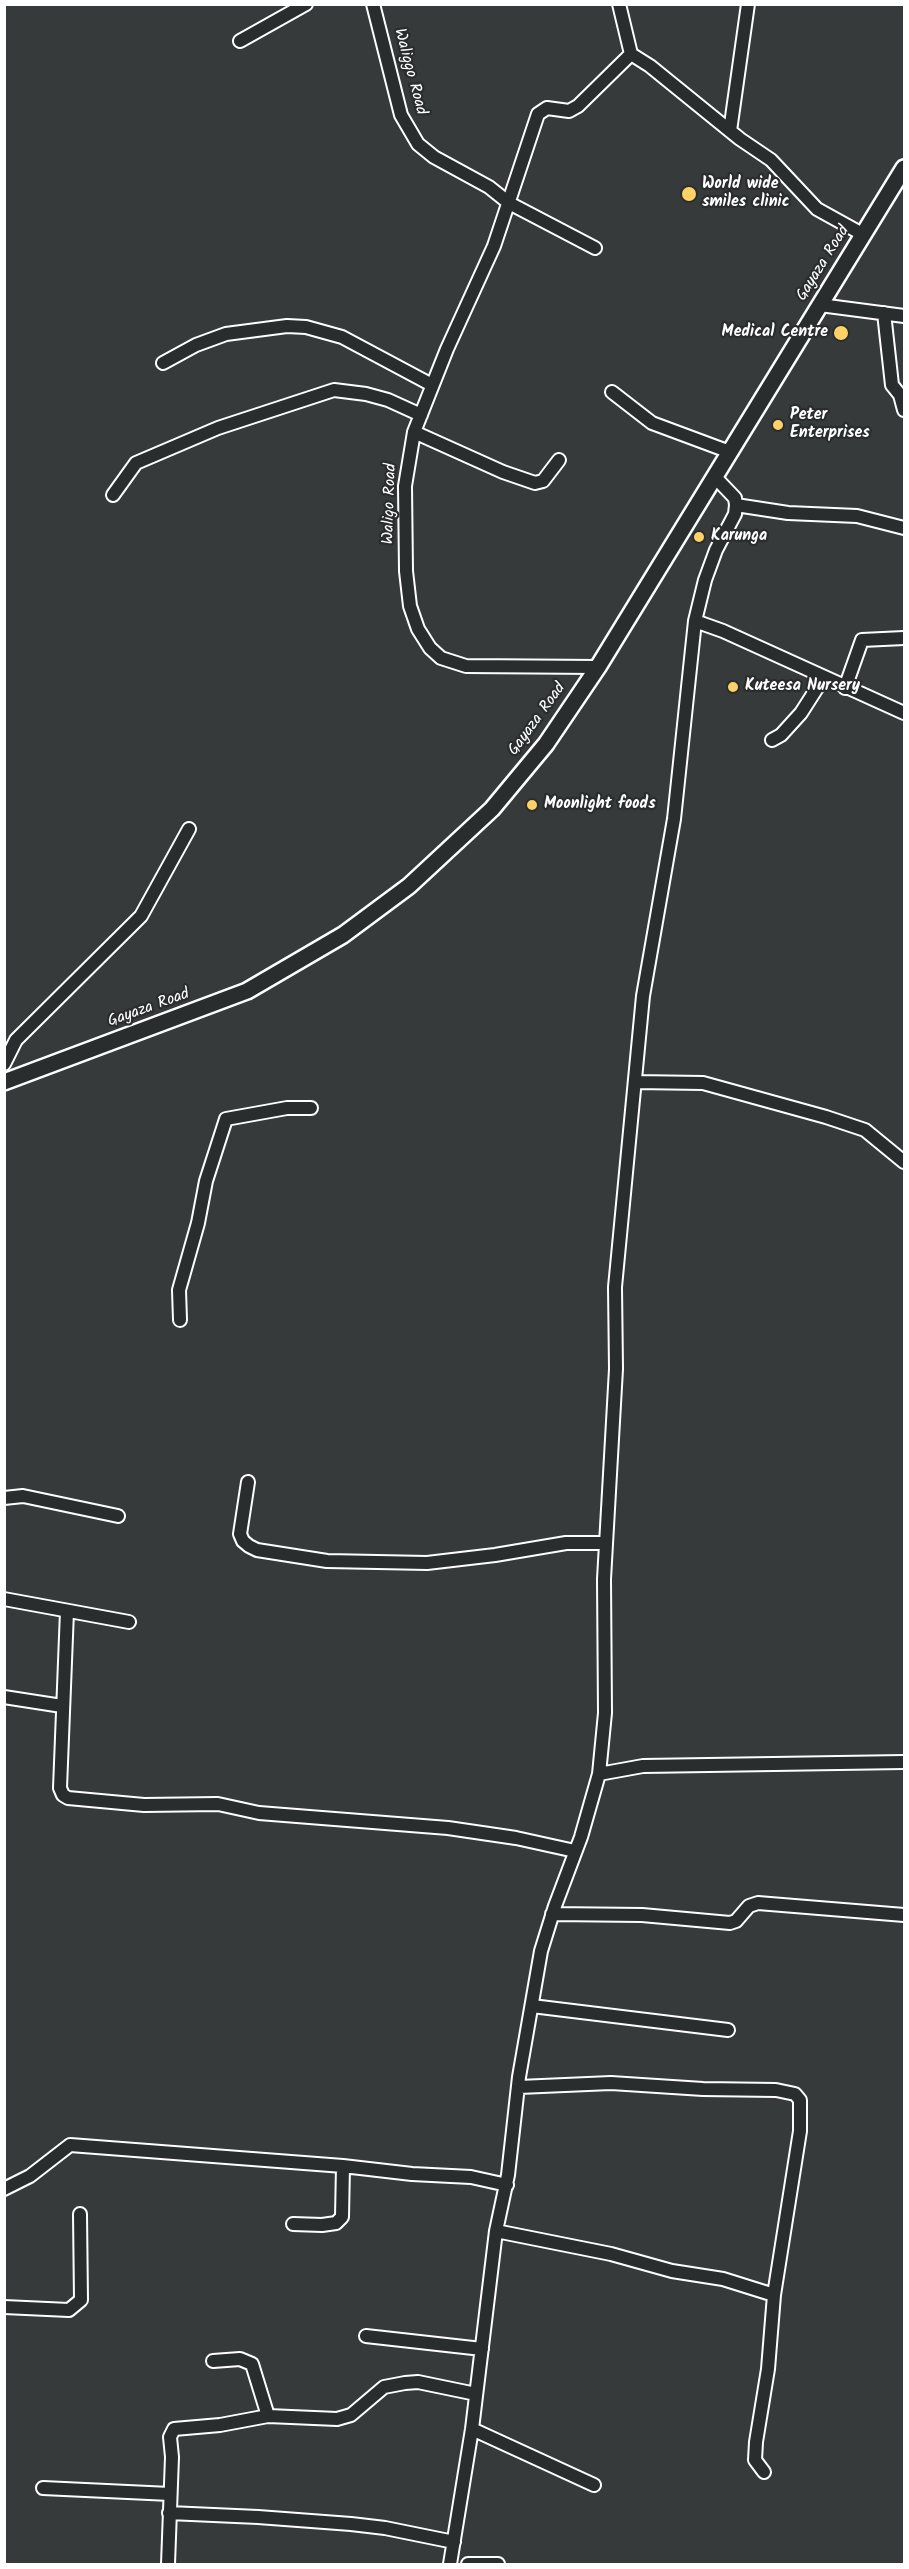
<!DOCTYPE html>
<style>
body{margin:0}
#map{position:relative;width:909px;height:2569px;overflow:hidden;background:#373a3b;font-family:Kalam,sans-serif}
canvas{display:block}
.frame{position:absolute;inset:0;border:6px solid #fff;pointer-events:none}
</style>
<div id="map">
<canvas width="909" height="2569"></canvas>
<div class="frame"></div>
</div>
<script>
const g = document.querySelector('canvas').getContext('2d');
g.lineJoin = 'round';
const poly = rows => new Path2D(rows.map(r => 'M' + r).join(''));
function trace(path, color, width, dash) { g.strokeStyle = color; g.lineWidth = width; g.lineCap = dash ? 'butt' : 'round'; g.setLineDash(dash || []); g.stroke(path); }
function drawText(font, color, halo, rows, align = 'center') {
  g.font = font + ' Kalam,sans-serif'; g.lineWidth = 4.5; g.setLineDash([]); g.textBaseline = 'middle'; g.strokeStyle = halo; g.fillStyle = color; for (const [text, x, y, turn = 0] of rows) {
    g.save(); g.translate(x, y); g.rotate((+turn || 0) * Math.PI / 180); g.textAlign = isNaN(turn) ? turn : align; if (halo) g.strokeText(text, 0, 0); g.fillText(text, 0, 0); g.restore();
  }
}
const minor = poly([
 [373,4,401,115,418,144,434,157,489,187,509,203,595,248],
 [240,41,306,4],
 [631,54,650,66,740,139,771,160,817,209,864,235],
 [730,131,748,4],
 [820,305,904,316],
 [884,313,892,385,900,395,904,410],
 [163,363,196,345,226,334,287,326,306,327,342,337,432,385],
 [612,392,652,423,730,452],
 [414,432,503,472,535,483,543,481,559,460],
 [113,495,136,463,218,428,334,390,366,394,388,400,421,415],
 [736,505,788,513,857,516,904,528],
 [695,621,723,631,904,713],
 [598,667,466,666,441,658,430,648,418,629,410,606,406,571,405,486,414,432,447,349,494,246,538,114,547,108,569,111,578,106,631,54,619,4],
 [845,688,862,640,904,638],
 [772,740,781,735,801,713,824,677],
 [4,1064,16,1040,141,916,189,829],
 [635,1082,703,1083,826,1117,865,1130,904,1162],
 [180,1320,179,1290,198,1223,206,1181,226,1119,287,1108,311,1108],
 [248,1482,240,1534,243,1541,249,1546,257,1550,327,1561,427,1563,495,1555,566,1543,606,1543],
 [4,1498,23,1496,118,1516],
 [4,1599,129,1622],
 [67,1611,60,1788,63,1795,68,1798,144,1805,218,1804,259,1813,448,1828,516,1838,575,1851],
 [4,1697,62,1706],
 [599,1774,643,1766,904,1762],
 [552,1914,642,1915,730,1923,736,1921,749,1906,758,1903,904,1915],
 [532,2006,728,2030],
 [519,2087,611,2083,703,2089,776,2090,795,2094,800,2100,800,2131,774,2295,768,2369,756,2442,755,2460,764,2472],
 [4,2189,30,2176,70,2145,343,2166],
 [293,2224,322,2225,336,2223,342,2217,343,2166,412,2174,471,2177,507,2185],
 [496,2231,611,2254,672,2271,723,2279,774,2295],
 [4,2307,69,2310,81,2300,80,2214],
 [366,2336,482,2349],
 [213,2361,240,2359,252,2364,268,2416],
 [472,2429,594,2485],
 [43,2488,170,2494],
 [169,2513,258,2517,351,2524,385,2528,454,2542],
 [168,2564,172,2457,170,2437,174,2429,220,2425,268,2416,337,2419,351,2415,384,2387,405,2383,418,2382,476,2394],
 [450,2564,472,2429,496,2231,508,2175,519,2077,541,1951,555,1906,581,1837,599,1774,605,1713,604,1579,616,1369,615,1287,643,996,674,819,695,621,705,580,716,550,735,514,736,505,735,498,714,476],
 [468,2564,498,2564]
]);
const major = poly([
 [4,1082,247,991,343,935,409,886,492,809,546,744,598,667,904,168]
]);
trace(minor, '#fff', 16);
trace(major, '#fff', 20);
trace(minor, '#2a2d2e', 12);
trace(major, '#2a2d2e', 15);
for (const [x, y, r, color] of [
 [689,194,8,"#ffd166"],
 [841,333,8,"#ffd166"],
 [778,425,6,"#ffd166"],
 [699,537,6,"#ffd166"],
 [733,687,6,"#ffd166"],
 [532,805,6,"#ffd166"]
]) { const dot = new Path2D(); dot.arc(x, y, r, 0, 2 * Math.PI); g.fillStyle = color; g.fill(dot); trace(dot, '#2a2d2e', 2); }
drawText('16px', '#fff', '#2a2d2e', [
 ["Waliggo Road",409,72,75],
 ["Gayaza Road",824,264,-58],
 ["Waligo Road",391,504,-88],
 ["Gayaza Road",538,720,-54],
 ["Gayaza Road",149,1009,-20]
]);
drawText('bold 16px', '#fff', '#2a2d2e', [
 ["World wide",702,185],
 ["smiles clinic",702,203],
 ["Medical Centre",828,333,"right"],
 ["Peter",790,416],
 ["Enterprises",790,434],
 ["Karunga",711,537],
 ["Kuteesa Nursery",745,687],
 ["Moonlight foods",544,805]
], 'left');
</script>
